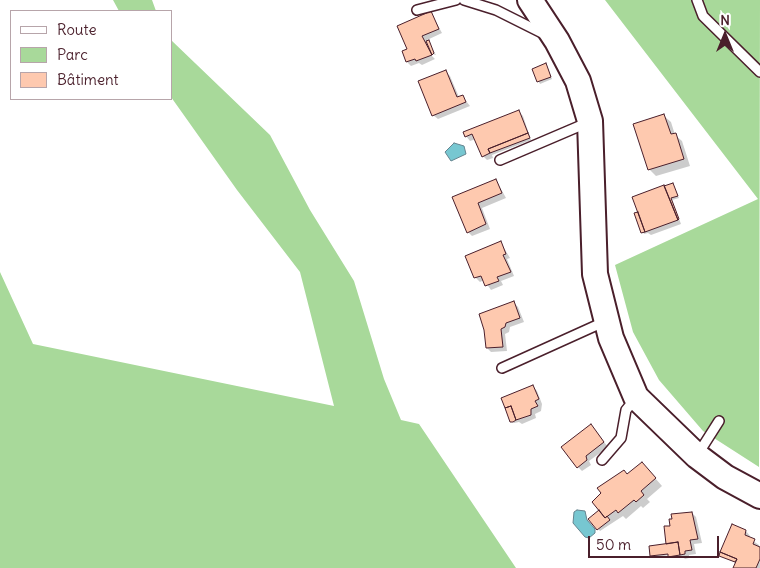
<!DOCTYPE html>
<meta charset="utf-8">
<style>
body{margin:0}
#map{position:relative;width:760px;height:568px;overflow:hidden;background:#fff;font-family:Delius,sans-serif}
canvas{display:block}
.legend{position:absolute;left:10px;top:10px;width:162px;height:90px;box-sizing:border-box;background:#fff;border:1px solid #b7a5aa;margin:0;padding:6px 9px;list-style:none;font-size:15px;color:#4a1f2b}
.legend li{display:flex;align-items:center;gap:10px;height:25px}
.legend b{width:25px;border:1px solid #b7a5aa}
.north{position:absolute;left:700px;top:10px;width:50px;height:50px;-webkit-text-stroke:4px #fff;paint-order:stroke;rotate:0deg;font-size:14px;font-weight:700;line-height:20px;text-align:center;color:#4a1f2b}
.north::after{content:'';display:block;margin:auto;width:18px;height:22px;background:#4a1f2b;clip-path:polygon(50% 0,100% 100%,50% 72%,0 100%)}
.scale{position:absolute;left:588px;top:536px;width:131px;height:22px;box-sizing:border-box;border:2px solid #4a1f2b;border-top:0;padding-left:6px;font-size:15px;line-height:18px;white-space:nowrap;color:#4a1f2b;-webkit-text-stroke:4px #fff;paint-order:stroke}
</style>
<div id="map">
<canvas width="760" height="568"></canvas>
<ul class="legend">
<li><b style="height:6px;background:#fff"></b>Route</li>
<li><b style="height:14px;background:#a8d99a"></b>Parc</li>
<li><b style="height:14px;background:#fec9af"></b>Bâtiment</li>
</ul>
<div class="north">N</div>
<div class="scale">50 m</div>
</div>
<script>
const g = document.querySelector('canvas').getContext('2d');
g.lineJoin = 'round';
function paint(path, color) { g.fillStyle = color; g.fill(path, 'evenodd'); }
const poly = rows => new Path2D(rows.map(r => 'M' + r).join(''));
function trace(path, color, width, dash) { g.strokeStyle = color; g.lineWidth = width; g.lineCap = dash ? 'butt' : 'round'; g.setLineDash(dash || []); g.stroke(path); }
paint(poly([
 [113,0,152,0,156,11,119,11],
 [605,0,760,0,759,467,703,431,659,380,633,332,615,265,758,199],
 [171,40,270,135,310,210,354,281,384,379,401,420,419,424,516,568,0,568,0,272,33,344,334,406,300,272,237,190,171,97]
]), '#a8d99a');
const water = poly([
 [454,143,464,146,466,154,451,161,445,152,454,143],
 [577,510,585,511,587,520,595,529,595,533,589,538,585,537,573,523,574,512,577,510]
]);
paint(water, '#77c7d1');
trace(water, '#65848f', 1);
paint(poly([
 [431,13,442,33,427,40,436,55,429,53,435,59,422,65,419,63,411,66,407,62,408,50],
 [546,65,552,79,540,84,533,70],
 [445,71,450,76,459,97,462,96,470,106,438,119,433,115],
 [519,112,523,116,531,140,492,155,493,158,487,160,483,156,476,139,470,141,466,136],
 [664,116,671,122,675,135,682,141,690,166,656,176,649,169],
 [496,180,506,198,482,208,490,229,472,236,468,232,453,198],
 [673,185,679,198,672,200,681,224,651,235,648,233,644,234,636,214],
 [501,243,510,258,507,259,514,276,501,281,503,285,491,290,484,280,480,282,475,277],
 [514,303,518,307,524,322,510,327,509,332,505,334,507,351,491,352,487,348],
 [533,386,537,391,542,404,541,411,535,414,536,418,522,424,519,422,514,423,512,421],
 [595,430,608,447,589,461,591,465,582,471,578,467],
 [649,471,662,486,647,499,650,502,643,508,641,506,626,519,623,516,600,531,590,519,601,510,627,475],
 [692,513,696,517,702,543,694,544,696,554,689,555,689,558,685,559,683,557,672,558,669,555,653,558,651,556,669,545,672,527],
 [746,531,750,536,749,538,759,545,760,568,735,568,736,563,720,555]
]), '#0003');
const building = poly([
 [431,11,439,29,422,36,432,55,416,61,415,59,406,62,402,51,407,49,397,26,431,11],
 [429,40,434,53,432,55,426,41,429,40],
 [546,63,551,77,537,82,532,69,546,63],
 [446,70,457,97,463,95,466,102,432,116,418,81,446,70],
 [519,110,528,133,488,149,490,153,482,157,472,134,465,137,463,132,519,110],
 [664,114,671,134,676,133,684,159,648,170,633,124,664,114],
 [528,133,530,138,490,153,488,149,528,133],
 [496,179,502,193,478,203,486,224,467,233,452,197,496,179],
 [673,183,678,196,671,198,679,219,678,220,664,186,673,183],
 [664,185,678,220,645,232,632,197,664,185],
 [638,212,645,232,641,233,634,213,638,212],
 [501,241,506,254,503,255,511,272,497,277,499,281,485,286,481,276,474,278,465,256,501,241],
 [514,301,520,318,506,323,505,327,501,329,503,347,486,348,484,330,479,314,514,301],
 [533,385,539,399,535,401,538,406,531,409,531,415,516,420,511,406,505,408,501,398,533,385],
 [511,406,516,420,513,422,510,422,505,408,511,406],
 [591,424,604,442,586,456,587,460,577,468,561,447,591,424],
 [642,462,656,478,641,491,644,495,636,502,634,500,618,513,616,510,605,518,592,502,601,493,597,488,624,470,627,474,642,462],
 [599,510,605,518,607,516,610,520,597,530,588,519,599,510],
 [692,512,698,539,690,540,692,550,685,551,685,554,680,555,678,542,666,544,664,526,670,526,669,519,672,519,671,514,692,512],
 [732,524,746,530,745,535,755,539,753,544,760,547,760,559,756,568,733,568,737,559,720,552,732,524],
 [678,542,680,555,668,557,668,554,650,556,649,546,678,542],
 [720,552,737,559,735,562,719,556,720,552]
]);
paint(building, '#fec9af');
trace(building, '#4a1f2b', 1);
const service = poly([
 [464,0,496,10,544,34],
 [697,0,703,16,760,72],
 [417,10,456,0],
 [500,160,589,122],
 [502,368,606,321],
 [698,454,719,421],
 [602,460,621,438,626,410,636,398]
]);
const secondary = poly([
 [530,0,557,41,578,81,590,121,595,274,611,338,636,397,697,456,725,477,760,496]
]);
trace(service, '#4a1f2b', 12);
trace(secondary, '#4a1f2b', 28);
trace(service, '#fff', 9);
trace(secondary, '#fff', 24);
</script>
